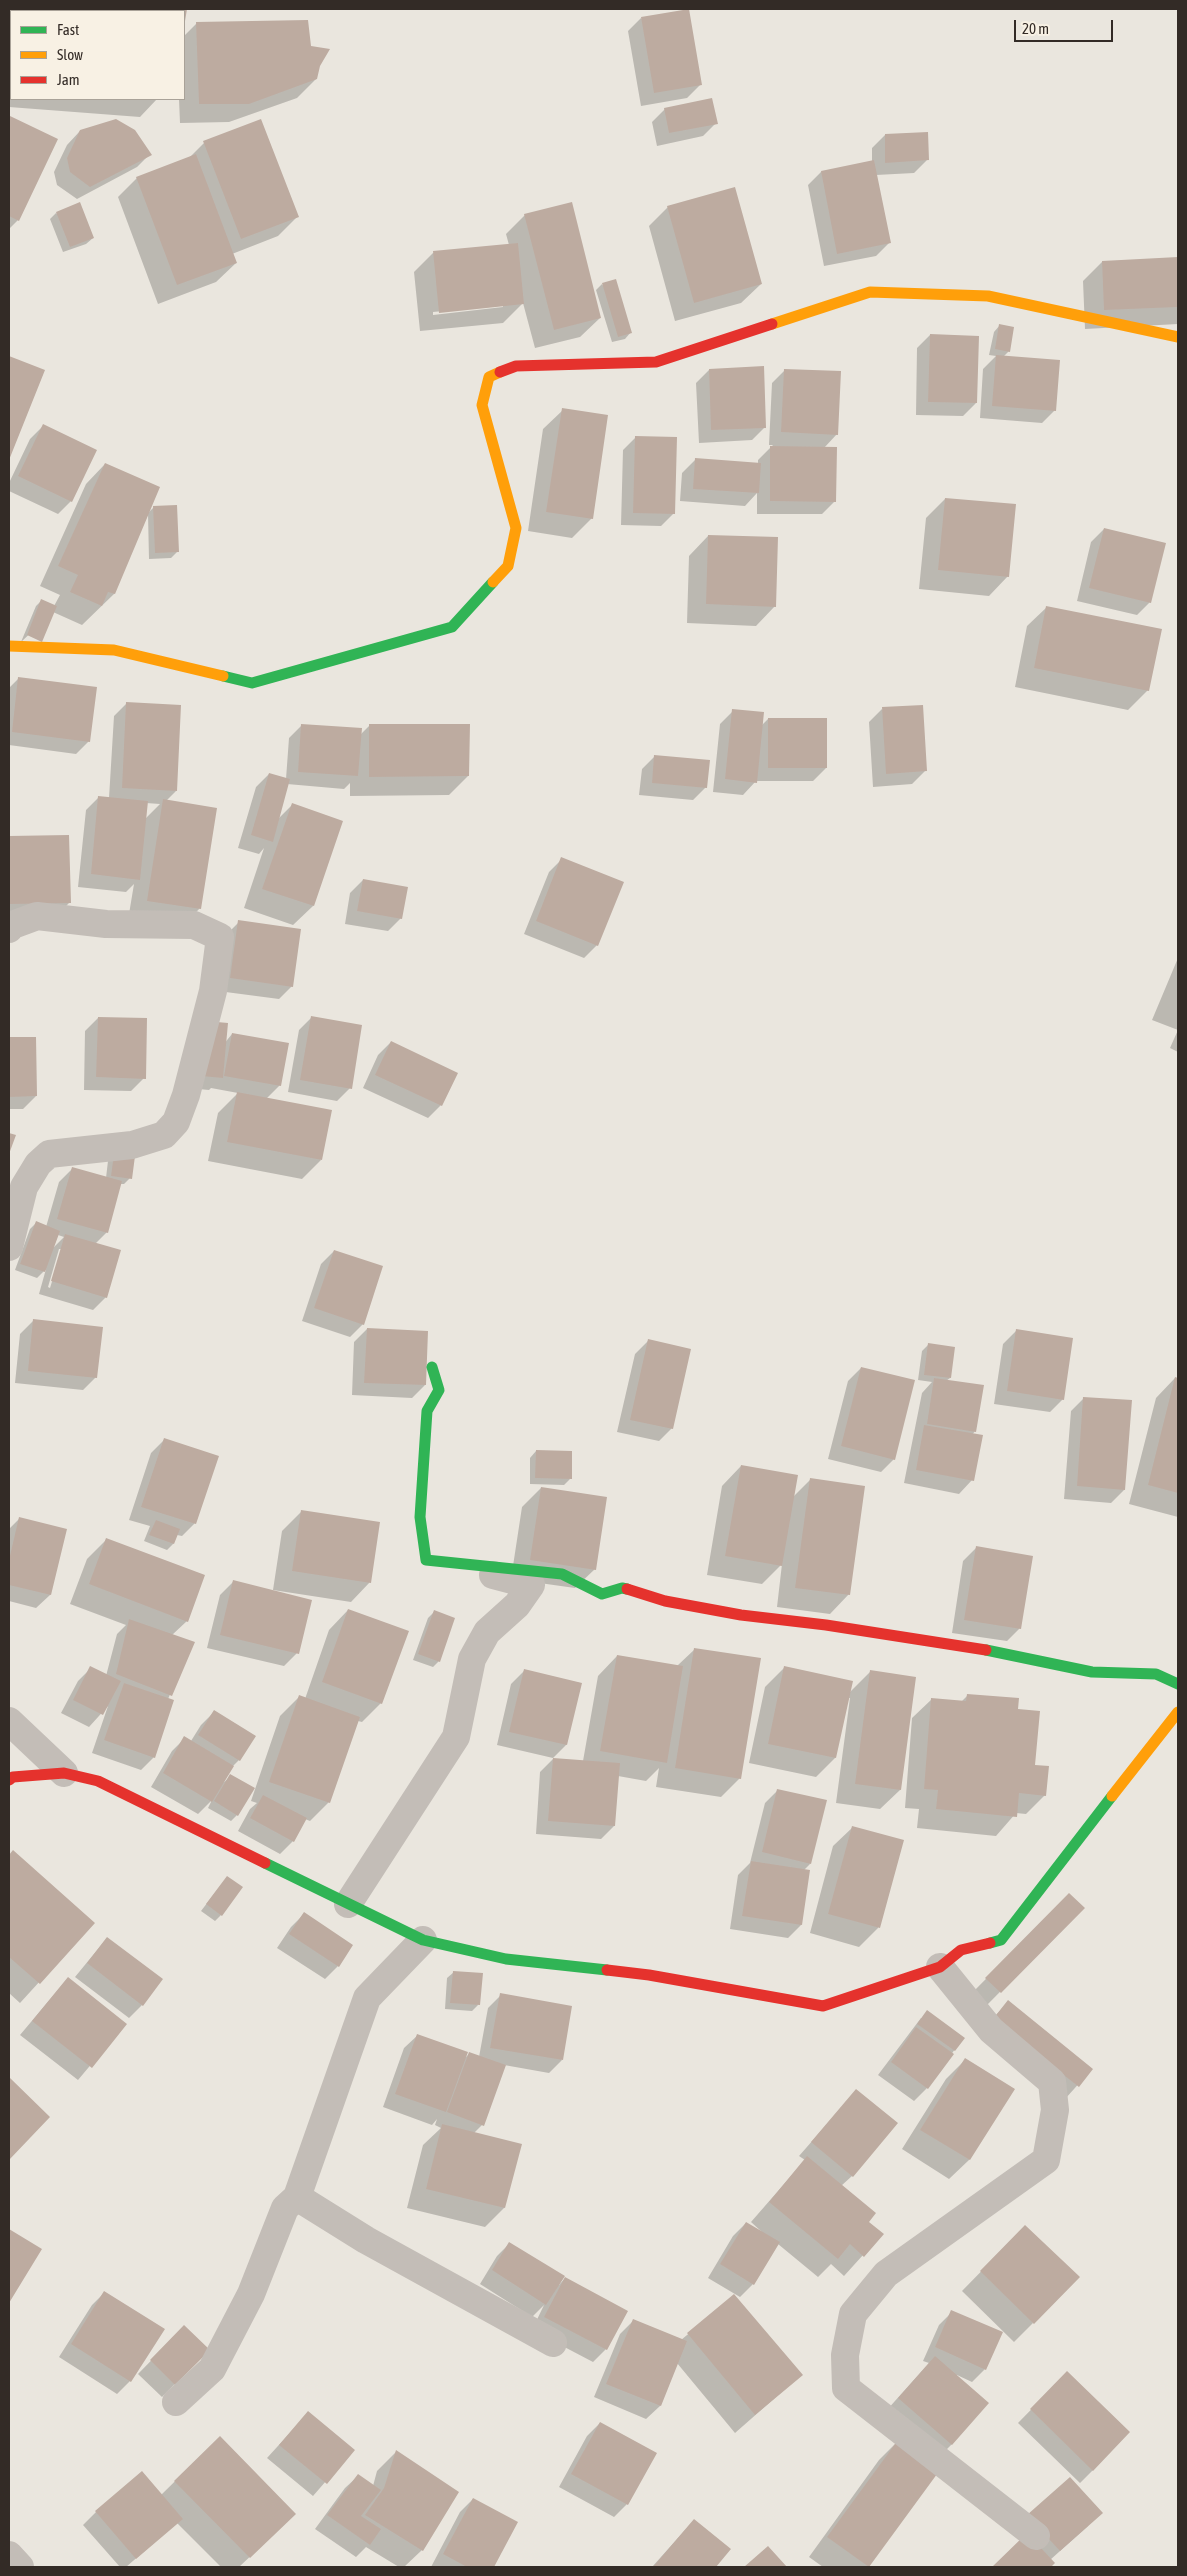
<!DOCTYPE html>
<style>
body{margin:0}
#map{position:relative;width:1187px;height:2576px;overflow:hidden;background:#eae6de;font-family:"Asap Condensed",sans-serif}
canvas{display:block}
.frame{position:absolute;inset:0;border:10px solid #332b26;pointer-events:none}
.legend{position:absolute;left:10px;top:10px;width:175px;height:90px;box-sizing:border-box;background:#f8f1e4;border:1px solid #a9a298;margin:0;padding:6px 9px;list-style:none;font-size:15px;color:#332b26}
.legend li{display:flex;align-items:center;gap:10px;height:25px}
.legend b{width:25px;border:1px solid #a9a298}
.scale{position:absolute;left:1014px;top:20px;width:99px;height:22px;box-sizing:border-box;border:2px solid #332b26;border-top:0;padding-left:6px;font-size:15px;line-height:18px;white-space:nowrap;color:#332b26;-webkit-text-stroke:4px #f8f1e4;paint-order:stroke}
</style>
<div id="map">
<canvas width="1187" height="2576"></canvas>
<div class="frame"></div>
<ul class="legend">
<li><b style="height:6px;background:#30b455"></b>Fast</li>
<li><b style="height:6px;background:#ff9f0a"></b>Slow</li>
<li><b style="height:6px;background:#e5322d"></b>Jam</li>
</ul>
<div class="scale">20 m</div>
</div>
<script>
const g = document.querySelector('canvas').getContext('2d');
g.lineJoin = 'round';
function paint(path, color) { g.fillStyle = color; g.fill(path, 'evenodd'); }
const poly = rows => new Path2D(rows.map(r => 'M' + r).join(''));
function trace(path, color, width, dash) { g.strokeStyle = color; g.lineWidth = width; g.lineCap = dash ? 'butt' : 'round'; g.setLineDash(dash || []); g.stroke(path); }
paint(poly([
 [35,9,185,9,184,20,184,11,35,11],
 [641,18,700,85,687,98,641,106,628,31],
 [196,24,309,48,319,66,316,79,297,98,229,122,180,123,179,99,184,99,184,36],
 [11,69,11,99,157,99,140,117,9,107],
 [665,109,716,123,703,136,657,146,652,122],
 [11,118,18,220,9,229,9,119],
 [80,131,150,154,137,167,77,199,57,185,54,172,67,145],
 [885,135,927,160,914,173,876,175,889,243,876,256,824,266,808,185,821,172,872,162,872,148],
 [204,143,297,217,278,236,232,254,236,263,216,282,158,304,118,197,137,178,188,159],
 [668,207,761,284,741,303,675,321,649,226],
 [56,213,93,238,86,244,63,252,50,219],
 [525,215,600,318,580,337,535,348,523,303,503,323,420,331,414,272,433,253,509,245,506,234],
 [503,305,503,307,433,315,433,312],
 [1178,259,1178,324,1085,329,1083,281,1102,262],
 [602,284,631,332,625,339,612,342,596,290],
 [1000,325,1009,351,1003,357,1055,410,1042,423,980,418,983,369,996,356,989,355,994,332],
 [930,335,976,403,963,416,916,415,917,348],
 [9,357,44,371,9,457],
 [709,370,765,427,752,440,699,443,696,383],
 [785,370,837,434,824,448,835,501,822,514,757,514,757,493,745,506,680,501,682,473,695,460,758,464,758,460,773,445,769,445,772,383],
 [563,410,592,518,572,538,528,531,543,429],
 [43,426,71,501,58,514,9,491,9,483,30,439],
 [636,437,674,513,661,526,621,525,623,450],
 [105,464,149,512,154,507,177,552,171,558,149,559,148,514,114,594,82,625,53,612,21,642,36,606,42,600,54,606,60,595,40,586,86,484],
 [945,499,1008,576,989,596,919,589,926,518],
 [1104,529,1150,602,1137,615,1077,601,1091,542],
 [708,536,775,606,756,626,687,623,689,556],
 [1047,607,1148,690,1128,710,1015,687,1027,626],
 [19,678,89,741,76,754,9,745,9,688],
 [127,703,176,791,166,801,200,908,181,928,128,920,134,884,126,892,78,887,86,810,99,797,109,798,114,716],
 [146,803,160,804,145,819],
 [882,709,925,771,912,784,873,787,869,722],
 [733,711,761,726,768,719,826,768,813,781,756,781,743,795,713,792,720,724],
 [302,725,360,735,370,725,468,776,449,795,350,796,350,783,344,789,287,784,278,819,292,805,313,906,293,925,244,908,264,848,259,854,238,848,256,787,269,774,286,779,289,738],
 [655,756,706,787,693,800,639,795,642,769],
 [68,836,69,903,56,916,9,917,9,837],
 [562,859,597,945,584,958,524,934,549,872],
 [363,880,401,918,388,931,345,924,350,893],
 [239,922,292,986,279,999,218,991,226,935],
 [1178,958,1178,1052,1170,1048,1178,1030,1152,1020],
 [312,1017,350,1088,337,1101,288,1092,299,1030],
 [98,1018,144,1078,131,1091,84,1090,85,1031],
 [232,1034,280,1085,266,1099,321,1160,302,1179,208,1161,218,1113,238,1093,211,1088,209,1090,188,1088],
 [35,1038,36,1096,23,1109,9,1109,9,1039],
 [391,1042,441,1105,428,1118,363,1088,378,1055],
 [114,1155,130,1178,124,1184,120,1184,107,1232,95,1244,106,1297,93,1310,39,1294,46,1269,37,1278,15,1270,30,1229,36,1223,46,1227,59,1182,72,1169,106,1178,108,1161],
 [58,1235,64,1237,53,1248],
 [59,1249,62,1249,50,1288,48,1287],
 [334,1251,363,1324,350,1337,302,1321,321,1264],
 [34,1320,96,1377,83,1390,15,1383,20,1334],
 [367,1329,425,1385,412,1398,352,1395,354,1342],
 [1016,1331,1063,1399,1050,1412,994,1404,1003,1344],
 [648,1341,672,1428,659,1441,617,1432,635,1354],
 [928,1345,950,1378,946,1381,975,1431,972,1435,972,1480,959,1494,904,1483,922,1393,932,1382,918,1380,922,1351],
 [861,1368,894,1459,881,1472,828,1459,848,1381],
 [1175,1378,1178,1379,1178,1517,1129,1504,1156,1398],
 [1084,1398,1124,1490,1111,1503,1064,1499,1071,1411],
 [164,1440,195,1523,182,1536,177,1535,173,1544,167,1550,144,1541,150,1526,129,1520,151,1453],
 [536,1451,570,1479,564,1485,530,1484,530,1458],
 [741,1466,793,1497,810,1480,849,1594,830,1614,777,1607,782,1564,762,1584,707,1575,722,1486],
 [541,1488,595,1569,575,1588,511,1579,522,1507],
 [302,1511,370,1582,351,1602,273,1590,282,1531],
 [20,1518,66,1530,50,1595,36,1608,9,1601,9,1529],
 [107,1539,187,1621,172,1635,193,1642,168,1699,154,1757,141,1770,92,1753,108,1706,89,1727,61,1713,78,1681,91,1668,106,1676,117,1634,126,1625,70,1604,87,1559],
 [976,1548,1020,1628,1007,1641,952,1633,963,1561],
 [233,1582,297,1653,284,1666,207,1648,220,1595],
 [348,1610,381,1703,362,1722,358,1721,329,1802,310,1821,305,1819,293,1841,280,1854,238,1831,250,1809,257,1803,251,1801,280,1716,299,1697,305,1699,329,1630],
 [434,1612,439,1661,433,1667,413,1660,428,1618],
 [695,1649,740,1778,721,1797,656,1787,659,1768,646,1781,618,1776,614,1826,601,1839,536,1834,540,1772,553,1759,583,1761,598,1676,617,1656,677,1666],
 [784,1668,849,1693,870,1672,900,1790,880,1809,836,1803,850,1698,848,1698,835,1758,816,1777,749,1763,765,1687],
 [524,1671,580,1683,566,1745,553,1758,497,1745,511,1684],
 [968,1695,1016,1710,1045,1795,1026,1814,1016,1813,996,1836,917,1828,919,1809,905,1808,912,1718,932,1699,961,1702],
 [214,1712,239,1760,231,1768,223,1783,231,1776,237,1815,231,1821,208,1808,212,1800,198,1814,151,1787,172,1751,185,1738,191,1741,201,1725],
 [778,1790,810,1864,804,1870,801,1925,788,1938,730,1929,738,1875,750,1863,765,1803],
 [853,1827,903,1841,878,1928,859,1947,810,1933,833,1846],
 [13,1852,93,1923,20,2003,9,1993,9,1856],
 [227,1877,221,1915,215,1921,201,1911],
 [1069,1895,1083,1908,987,2005,973,1992],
 [304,1914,338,1966,325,1979,277,1948,291,1927],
 [107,1938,142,2005,129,2018,75,1977],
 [454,1972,478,2005,472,2011,445,2009,447,1978],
 [68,1978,125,2024,78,2080,20,2035],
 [501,1995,562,2060,549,2073,504,2065,482,2125,474,2133,520,2145,504,2208,485,2227,407,2208,423,2145,441,2128,435,2125,437,2119,432,2125,383,2107,404,2048,418,2035,464,2059,469,2054,479,2057,488,2008],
 [1008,2002,1092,2069,1065,2099,996,2015],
 [921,2018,963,2038,927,2088,914,2101,878,2075],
 [965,2060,1013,2090,969,2160,949,2179,902,2149,946,2079],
 [9,2079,49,2117,9,2158],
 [856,2091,852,2176,841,2186,867,2222,882,2234,844,2276,831,2264,818,2277,778,2244,753,2284,740,2297,708,2278,733,2236,746,2223,762,2232,751,2222,805,2160,799,2156],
 [9,2230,40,2250,9,2301],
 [510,2243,559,2285,565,2278,606,2349,593,2362,532,2330,544,2305,532,2317,480,2284,497,2256],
 [1006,2246,1033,2323,1014,2342,962,2291],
 [105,2292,130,2381,117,2394,59,2357,92,2305],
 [734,2296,801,2375,735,2433,677,2363,660,2406,646,2419,594,2397,620,2334,633,2321,681,2340],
 [952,2312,985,2369,972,2382,957,2375,952,2444,939,2457,886,2411,929,2363,923,2361,939,2325],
 [184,2327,208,2350,162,2397,138,2374],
 [1067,2373,1093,2470,1080,2483,1018,2423],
 [308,2413,353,2450,313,2496,267,2458],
 [600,2423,627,2504,614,2517,559,2487,587,2436],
 [219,2438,275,2533,239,2567,221,2567,177,2523,126,2567,120,2567,83,2525,96,2512,161,2495],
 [898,2441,938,2470,867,2567,823,2567,809,2557,879,2460],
 [397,2451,422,2550,404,2567,399,2567,366,2547,356,2557,315,2529,345,2488,358,2476,373,2486,377,2471],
 [473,2499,516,2522,492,2567,431,2567,460,2512],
 [694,2520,729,2550,714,2567,652,2567],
 [1088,2526,1050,2560,1054,2563,1050,2567,994,2567,1024,2539]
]), '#0003');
paint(poly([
 [40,9,73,9,72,11,40,11],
 [74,9,187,9,185,21,184,11,74,11],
 [689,9,702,85,654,93,641,17],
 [308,20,311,46,330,49,320,66,317,79,249,104,199,104,196,22],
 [712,98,718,124,669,133,664,108],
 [10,116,58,139,19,221,9,216],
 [116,119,135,130,152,155,90,187,70,172,67,158,80,130],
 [261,119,299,217,241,239,203,141],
 [928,132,929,160,885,163,885,134],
 [196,154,237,263,177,285,136,177],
 [874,160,891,243,837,254,821,171],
 [735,187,762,284,694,303,667,206],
 [80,202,94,238,70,247,56,212],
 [572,202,601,318,554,330,524,214],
 [518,243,524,304,439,313,433,251],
 [1178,257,1178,307,1104,310,1102,261],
 [616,279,632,333,618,337,602,283],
 [999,324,1014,327,1010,352,995,349],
 [930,334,979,336,977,403,928,402],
 [996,355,1060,360,1056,411,992,406],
 [9,356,45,370,9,460],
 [764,366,766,428,711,430,709,369],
 [784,369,841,371,838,435,781,432],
 [562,408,608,415,593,519,546,512],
 [43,424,97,450,72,502,18,476],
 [635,436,677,437,675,514,633,513],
 [770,446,837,447,836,502,770,501],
 [695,458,761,463,759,493,693,489],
 [105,463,160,487,115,594,108,592,102,606,70,592,78,575,58,566],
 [945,498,1016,504,1009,577,938,570],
 [177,505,179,552,155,553,153,506],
 [1104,528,1166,543,1151,603,1089,588],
 [708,535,778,537,776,607,706,604],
 [41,599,57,606,42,642,27,635],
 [1046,606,1162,629,1149,691,1034,668],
 [18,677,97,687,90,742,12,732],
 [126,702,181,705,177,791,122,788],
 [923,705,927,771,886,774,882,707],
 [732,709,764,712,757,783,725,779],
 [768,718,827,718,827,768,768,768],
 [301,724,362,728,358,776,298,772],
 [369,724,470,724,469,776,369,777],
 [654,755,710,760,707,788,652,783],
 [269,773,290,779,273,842,251,835],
 [98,796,148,801,140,880,91,874],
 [163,799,217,808,201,909,147,901],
 [292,803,343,821,314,906,262,889],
 [69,835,71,903,10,904,9,836],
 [561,857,624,882,598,946,536,921],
 [363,879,408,887,402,919,357,911],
 [238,920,301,929,293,987,230,978],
 [311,1016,362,1025,352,1089,300,1080],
 [98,1017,147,1018,146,1079,96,1077],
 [206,1021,228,1023,223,1078,201,1076],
 [232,1033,289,1043,281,1086,224,1076],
 [9,1037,36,1037,37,1096,9,1097],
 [391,1041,458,1073,442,1106,375,1075],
 [237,1092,332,1110,322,1160,227,1142],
 [9,1133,16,1135,9,1154],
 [114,1154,135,1156,132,1179,111,1176],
 [72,1167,122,1181,108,1233,57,1219],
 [36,1221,60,1231,45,1272,20,1264],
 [65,1234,121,1250,107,1298,51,1281],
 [334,1250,383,1266,364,1325,314,1308],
 [33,1319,103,1327,97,1378,28,1371],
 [367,1328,428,1331,426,1385,364,1383],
 [1016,1329,1073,1338,1064,1400,1007,1391],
 [648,1339,691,1349,673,1429,630,1420],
 [928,1343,955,1347,951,1378,924,1375],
 [861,1367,915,1380,895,1460,841,1446],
 [1175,1377,1178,1378,1178,1493,1148,1485],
 [934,1378,984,1385,976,1432,927,1424],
 [1083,1397,1132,1400,1125,1490,1077,1486],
 [924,1425,983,1435,974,1481,916,1470],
 [164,1438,219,1456,196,1524,141,1507],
 [536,1450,572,1451,572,1479,535,1478],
 [741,1465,798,1475,782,1566,725,1556],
 [810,1478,865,1486,850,1595,795,1588],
 [541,1487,607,1497,596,1570,530,1560],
 [301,1510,380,1522,371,1583,292,1571],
 [19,1517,67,1529,51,1595,9,1585,9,1560],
 [156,1520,180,1529,174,1544,149,1535],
 [106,1538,205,1575,188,1622,89,1584],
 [976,1546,1033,1556,1021,1629,964,1620],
 [233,1580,312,1600,299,1654,220,1635],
 [348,1609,409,1631,382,1704,322,1682],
 [434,1610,455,1618,440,1662,418,1654],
 [129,1619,195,1642,172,1696,116,1674],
 [694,1648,761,1658,741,1779,675,1768],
 [617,1655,683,1666,667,1763,600,1751],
 [90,1666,121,1681,103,1715,73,1700],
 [784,1666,853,1681,836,1758,768,1744],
 [524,1669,582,1683,567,1745,509,1732],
 [870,1670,916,1677,901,1790,855,1784],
 [124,1683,174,1700,155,1758,104,1740],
 [967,1694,1019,1698,1018,1709,1040,1711,1035,1765,1049,1766,1046,1796,1019,1793,1017,1817,936,1809,938,1790,924,1789,931,1698,966,1701],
 [299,1695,360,1717,330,1803,269,1782],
 [214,1710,256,1736,240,1761,198,1735],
 [184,1736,234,1766,212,1802,163,1773],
 [553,1758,620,1763,615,1826,548,1821],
 [230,1774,255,1788,238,1816,214,1801],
 [777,1789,827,1800,811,1864,762,1852],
 [263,1795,307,1818,294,1842,250,1818],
 [852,1826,904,1840,880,1928,828,1914],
 [13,1850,95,1923,40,1984,9,1957,9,1855],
 [751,1861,810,1870,802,1925,742,1916],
 [227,1876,243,1887,222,1916,206,1904],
 [1069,1893,1085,1908,1001,1993,985,1978],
 [304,1912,353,1945,339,1967,289,1934],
 [107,1937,163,1979,143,2006,87,1963],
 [453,1971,483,1973,480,2005,450,2003],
 [68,1977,127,2024,92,2068,32,2021],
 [500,1993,572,2006,563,2060,490,2048],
 [1008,2000,1093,2069,1079,2087,993,2019],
 [927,2010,965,2038,955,2051,917,2024],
 [916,2027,954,2054,928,2089,891,2062],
 [417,2034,468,2052,446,2112,395,2094],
 [469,2052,506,2065,484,2126,447,2112],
 [965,2058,1015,2089,970,2160,920,2130],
 [9,2077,50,2117,9,2160],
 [856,2089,898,2123,853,2177,811,2142],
 [442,2124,522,2144,505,2208,426,2189],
 [807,2156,876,2213,869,2222,884,2234,864,2257,850,2244,838,2259,769,2202],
 [746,2222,780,2242,754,2285,720,2264],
 [1025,2225,1080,2277,1034,2324,980,2271],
 [9,2229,42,2249,9,2303],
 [509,2242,565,2276,546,2305,492,2270],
 [565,2277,628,2311,607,2350,544,2317],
 [104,2291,165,2329,131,2382,71,2344],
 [734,2294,803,2375,755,2415,687,2333],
 [951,2310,1003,2332,986,2370,935,2347],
 [633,2319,687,2341,661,2406,606,2384],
 [184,2325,210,2350,175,2385,150,2360],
 [935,2356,989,2403,952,2445,898,2398],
 [1067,2371,1130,2432,1093,2471,1030,2409],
 [308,2411,355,2450,327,2484,279,2445],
 [600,2422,657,2453,628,2505,571,2474],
 [220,2436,296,2514,250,2558,174,2481],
 [898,2440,940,2470,869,2567,827,2537],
 [396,2450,459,2492,423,2551,365,2515,384,2488],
 [142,2471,183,2519,136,2559,95,2511],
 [358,2474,381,2490,361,2516,381,2529,370,2545,327,2515],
 [1070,2477,1103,2513,1060,2551,1027,2515],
 [473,2498,518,2522,494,2567,467,2567,443,2554],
 [694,2519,731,2549,716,2567,653,2567],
 [1027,2533,1055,2563,1051,2567,992,2567],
 [768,2546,787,2567,744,2567]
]), '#bdaba0');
trace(poly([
 [22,11,23,9],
 [9,49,11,44],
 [9,929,10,926,37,916,106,924,194,925,220,937,213,991,186,1095,176,1122,164,1135,132,1145,49,1154,38,1164,24,1187,9,1247],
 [9,1721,64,1773],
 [348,1904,456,1737,472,1659,487,1632,517,1605,531,1585,493,1575],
 [423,1940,367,1998,297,2197,366,2240,553,2343],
 [940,1967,991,2030,1052,2082,1055,2110,1046,2160,886,2274,853,2314,845,2355,846,2388,1036,2536],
 [176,2402,212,2369,251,2294,285,2208,297,2197],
 [9,2555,20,2567]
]), '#c3bdb7', 28);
trace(poly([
 [223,676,252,683,452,627,493,582],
 [432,1367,439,1390,427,1411,420,1517,426,1560,562,1574,602,1594,622,1588,627,1589],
 [986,1650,1092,1672,1156,1674,1178,1684],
 [265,1863,423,1940,506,1959,607,1970],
 [990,1943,1001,1940,1112,1796]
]), '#30b455', 11);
trace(poly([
 [772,324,870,292,988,296,1178,337],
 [493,582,508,566,516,528,482,405,489,377,500,372],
 [9,646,114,650,223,676],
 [1112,1796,1178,1712]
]), '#ff9f0a', 11);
trace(poly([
 [500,372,516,366,656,362,772,324],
 [627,1589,665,1601,741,1615,826,1625,986,1650],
 [9,1780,13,1777,64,1773,98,1781,265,1863],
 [607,1970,649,1975,823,2006,940,1967,961,1950,990,1943]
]), '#e5322d', 11);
</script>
